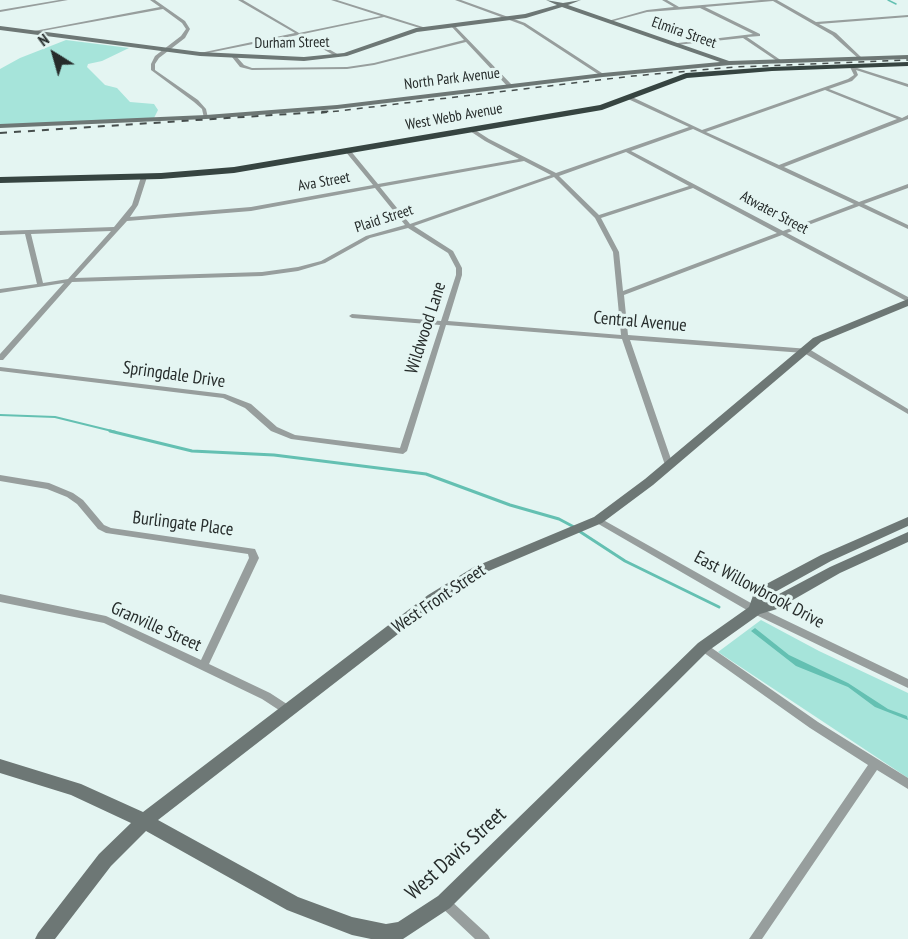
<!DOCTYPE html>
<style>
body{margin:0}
#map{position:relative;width:908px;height:939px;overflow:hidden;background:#e4f5f2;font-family:"PT Sans Narrow",sans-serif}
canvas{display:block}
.north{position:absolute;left:24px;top:24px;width:60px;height:60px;-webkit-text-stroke:4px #e4f5f2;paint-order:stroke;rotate:323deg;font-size:16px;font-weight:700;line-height:24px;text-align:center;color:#262c2b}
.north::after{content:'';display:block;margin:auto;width:21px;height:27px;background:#262c2b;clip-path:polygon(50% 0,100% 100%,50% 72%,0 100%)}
</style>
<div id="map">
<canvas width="908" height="939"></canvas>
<div class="north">N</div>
</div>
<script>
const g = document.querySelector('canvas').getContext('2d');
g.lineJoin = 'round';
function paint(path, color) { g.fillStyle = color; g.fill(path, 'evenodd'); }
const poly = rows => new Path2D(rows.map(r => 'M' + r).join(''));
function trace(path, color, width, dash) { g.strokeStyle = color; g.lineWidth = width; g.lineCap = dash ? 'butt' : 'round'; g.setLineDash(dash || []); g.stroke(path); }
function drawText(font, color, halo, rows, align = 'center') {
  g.font = font + ' "PT Sans Narrow",sans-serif'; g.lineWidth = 6; g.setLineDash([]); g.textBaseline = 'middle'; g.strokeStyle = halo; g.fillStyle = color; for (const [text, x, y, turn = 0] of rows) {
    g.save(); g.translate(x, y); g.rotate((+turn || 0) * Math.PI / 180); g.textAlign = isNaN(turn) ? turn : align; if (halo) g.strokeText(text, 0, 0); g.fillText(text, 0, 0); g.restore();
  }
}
paint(poly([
 [66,40,129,48,102,61,88,64,87,67,105,85,117,88,130,102,154,104,158,110,154,118,0,126,0,69,20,58],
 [761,620,819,651,908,693,908,778,718,652]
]), '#a6e4da');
paint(poly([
 [755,628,789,655,848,683,888,709,907,716,908,720,875,707,848,687,796,666,751,631]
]), '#64c0b2');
trace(poly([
 [888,0,896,4]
]), '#64c0b2', 1.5);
trace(poly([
 [0,415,55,417,116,432]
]), '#64c0b2', 2);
trace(poly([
 [110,431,192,451,274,455,426,474,510,505,559,519,574,527],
 [579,531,625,561,719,607]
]), '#64c0b2', 3);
paint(poly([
 [59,0,68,0,0,12,0,10,59,0],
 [150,0,155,0,185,21,190,29,185,38,159,58,155,64,155,70,198,100,206,109,208,118,204,118,202,109,194,102,151,70,151,64,155,56,181,36,186,29,182,23,163,9,31,33,29,32,160,7,150,0],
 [238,0,243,0,299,33,381,16,331,0,337,0,426,28,423,29,384,17,303,34,339,55,339,57,337,57,298,35,198,55,198,54,200,53,295,33,238,0],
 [455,0,461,0,525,23,605,75,601,76,523,25,455,0],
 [662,0,667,0,679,7,761,0,777,0,816,22,908,15,908,17,819,24,836,33,861,57,861,59,859,59,832,35,773,1,705,7,760,34,760,36,747,37,782,61,782,62,780,63,743,38,676,45,676,44,678,43,753,34,700,8,647,12,610,22,608,21,647,10,674,7,662,0],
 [451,24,453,24,512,85,512,87,508,87,466,42,374,65,347,69,252,70,240,67,232,57,236,56,244,65,252,68,347,67,374,63,464,40,451,26,451,24],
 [851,64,854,67,908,84,908,87,856,70,858,75,852,81,829,89,902,118,908,115,908,119,784,167,859,202,908,184,908,188,864,204,908,225,908,229,859,206,787,233,908,297,908,302,782,235,624,295,628,335,809,349,908,409,908,414,804,353,630,340,673,465,669,468,665,465,622,339,446,325,407,451,403,454,291,439,271,431,245,408,223,398,0,371,0,367,225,394,251,404,277,427,295,435,400,448,440,325,352,318,349,316,352,314,441,321,456,275,456,268,448,253,408,228,370,238,325,263,298,271,262,276,72,282,3,360,0,360,0,354,64,283,0,293,0,289,37,284,25,234,0,235,0,231,114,227,132,205,141,177,144,175,147,177,138,205,130,217,251,207,373,185,345,151,348,149,350,150,378,184,519,159,485,141,470,131,470,129,472,128,489,139,556,173,689,127,628,99,628,97,632,97,702,130,848,79,854,75,849,65,851,64],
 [825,90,897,119,779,165,706,132,825,90],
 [693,129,854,204,783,231,631,151,693,129],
 [626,152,689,186,599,215,559,176,626,152],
 [524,161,551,175,410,224,380,187,524,161],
 [554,177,595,218,613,252,621,335,448,321,462,275,462,268,453,251,414,226,554,177],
 [375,188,405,225,366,236,321,261,298,267,262,272,75,278,127,221,251,211,375,188],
 [693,188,777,233,623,291,619,252,601,218,693,188],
 [111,231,68,279,43,283,31,234,111,231],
 [0,475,49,483,73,493,83,500,104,525,111,528,255,549,259,558,209,664,270,693,293,708,294,711,293,714,289,715,285,714,262,699,104,623,0,602,0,594,106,616,201,660,249,558,248,554,106,533,98,529,77,504,67,497,47,489,0,481,0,475],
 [598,517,758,607,908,679,908,688,752,613,595,522,594,520,595,518,598,517],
 [703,643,706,644,818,722,908,778,908,789,877,770,762,939,749,939,868,765,810,728,700,650,698,647,700,644,703,643],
 [444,896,448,898,488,935,490,939,475,939,440,906,438,902,440,898,444,896]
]), '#979e9d');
paint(poly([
 [546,0,563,3,581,0,568,5,729,61,908,55,908,59,730,65,603,77,337,109,206,119,0,128,0,124,206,115,337,105,603,73,720,62,562,7,526,18,417,32,347,56,304,61,200,56,0,30,0,26,200,52,304,57,344,53,416,28,525,14,557,5,546,0],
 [908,299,908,306,821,342,653,485,602,523,484,573,438,603,158,820,298,897,352,917,386,924,398,922,438,896,698,643,749,607,755,590,821,555,908,517,908,526,831,561,766,597,764,602,830,567,908,532,908,542,840,573,777,609,760,614,708,651,450,908,403,939,371,939,352,935,287,910,146,831,111,866,55,939,35,939,38,933,99,854,131,823,71,795,0,773,0,759,81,784,143,812,428,595,474,567,594,517,645,479,813,338,908,299]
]), '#6d7775');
paint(poly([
 [908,62,908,66,772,71,687,78,602,110,234,173,161,179,0,183,0,177,161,173,234,167,600,105,686,73,772,67,908,62]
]), '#364441');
trace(poly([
 [321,113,633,76,735,67,908,60]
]), '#464e4d', 1.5, [6, 6]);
trace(poly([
 [0,133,334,111]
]), '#464e4d', 2, [7, 7]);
drawText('15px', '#262c2b', '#e4f5f2', [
 ["Elmira Street",684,33,19],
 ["Durham Street",292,43,-1],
 ["North Park Avenue",452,79,-7],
 ["West Webb Avenue",454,117,-10],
 ["Ava Street",324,182,-10],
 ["Atwater Street",774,213,28],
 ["Plaid Street",384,219,-18]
]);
drawText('18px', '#262c2b', '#e4f5f2', [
 ["Central Avenue",640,322,5],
 ["Wildwood Lane",426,328,-72],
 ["Springdale Drive",174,375,8],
 ["Burlingate Place",183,524,7],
 ["East Willowbrook Drive",759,590,28],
 ["West Front Street",439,599,-34],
 ["Granville Street",156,627,24]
]);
drawText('21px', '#262c2b', '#e4f5f2', [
 ["West Davis Street",456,854,-42]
]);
</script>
